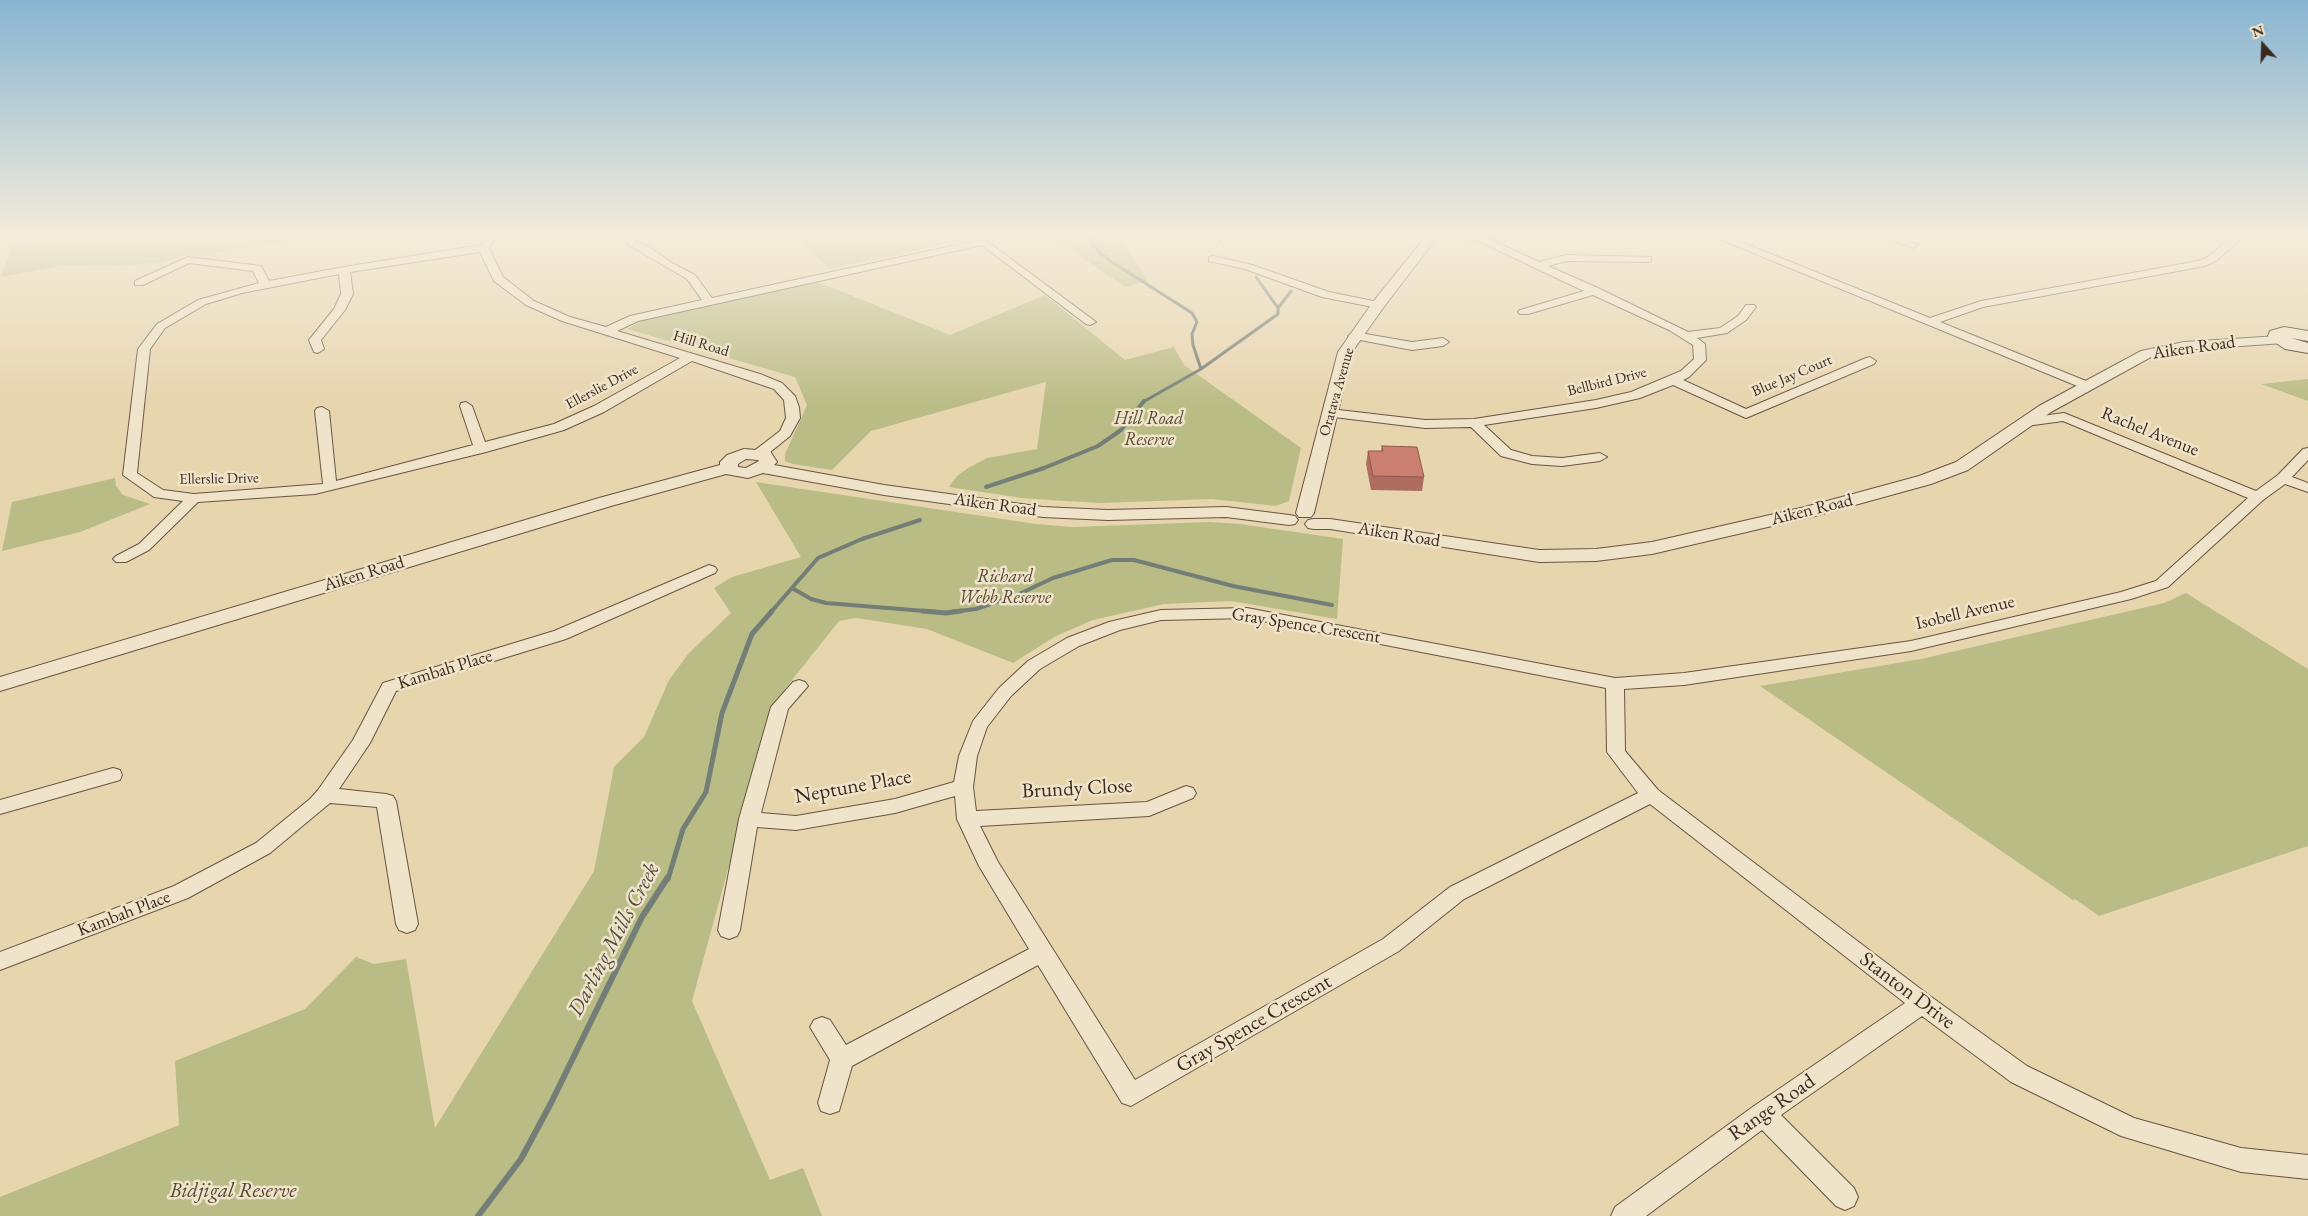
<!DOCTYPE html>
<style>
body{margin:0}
#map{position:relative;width:2308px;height:1216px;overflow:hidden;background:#e7d5ae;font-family:"EB Garamond",serif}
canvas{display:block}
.north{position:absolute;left:2238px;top:20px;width:50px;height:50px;-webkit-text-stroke:4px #efe4ca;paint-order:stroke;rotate:340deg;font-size:14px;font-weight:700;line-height:20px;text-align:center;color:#3c291f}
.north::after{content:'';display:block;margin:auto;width:18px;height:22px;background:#3c291f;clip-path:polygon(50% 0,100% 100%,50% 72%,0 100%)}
</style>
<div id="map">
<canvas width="2308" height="1216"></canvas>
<div class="north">N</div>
</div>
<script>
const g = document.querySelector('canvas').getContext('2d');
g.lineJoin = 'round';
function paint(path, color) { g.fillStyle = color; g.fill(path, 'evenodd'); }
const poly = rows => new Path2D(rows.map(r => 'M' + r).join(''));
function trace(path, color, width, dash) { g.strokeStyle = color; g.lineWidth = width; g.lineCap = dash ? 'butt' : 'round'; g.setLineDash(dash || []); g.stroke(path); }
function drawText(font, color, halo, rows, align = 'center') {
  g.font = font + ' "EB Garamond",serif'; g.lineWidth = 5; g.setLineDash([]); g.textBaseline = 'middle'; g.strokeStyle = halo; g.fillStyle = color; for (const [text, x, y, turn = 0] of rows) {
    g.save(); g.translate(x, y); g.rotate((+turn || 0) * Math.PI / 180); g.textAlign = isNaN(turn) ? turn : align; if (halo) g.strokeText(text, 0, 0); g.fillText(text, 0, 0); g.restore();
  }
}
paint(poly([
 [75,236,315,236,210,254,190,253,164,262,121,266,67,265,1,277,11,247],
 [797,236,972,236,952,243,829,269],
 [1051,236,1118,236,1148,281,1125,287],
 [1481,236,1691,236,1660,238,1523,237,1501,243],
 [815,281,950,335,1045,295,1125,360,1174,347,1184,365,1301,448,1289,501,1276,506,1212,499,1101,503,1064,501,1022,498,949,487,957,476,968,468,987,458,1037,449,1046,382,871,431,832,470,793,464,785,461,785,454,807,405,795,377,627,329,646,319],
 [2308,379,2308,401,2261,384],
 [115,478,116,486,123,495,150,504,80,532,2,551,12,502],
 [756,482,1036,524,1073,527,1209,522,1240,524,1343,539,1337,619,1231,601,1164,604,1093,620,1056,636,1013,663,927,629,856,618,839,621,773,704,692,1001,770,1180,803,1168,822,1216,0,1216,0,1197,179,1125,175,1061,305,1009,356,957,374,964,406,959,435,1128,594,871,614,767,644,737,669,680,689,653,731,613,714,588,732,577,801,557],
 [2186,593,2308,669,2308,846,2099,916,2075,899,2073,900,1760,686,1921,659,2164,603]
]), '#babc86');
trace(poly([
 [1086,236,1100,253,1112,262,1192,313,1197,322,1192,334,1193,345,1201,369],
 [1220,242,1222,236],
 [1278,308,1291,291],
 [1143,402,1201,369,1278,314,1278,308,1256,277]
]), '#737e77', 3);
trace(poly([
 [986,487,1044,468,1098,446,1121,430,1144,401],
 [792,588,811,599,826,603,937,612],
 [771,612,818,558,862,539,920,520],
 [951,612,976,609,1017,595,1053,578,1112,560,1134,560,1233,586,1332,605]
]), '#737e77', 4);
trace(poly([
 [922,611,946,613,961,611],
 [668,879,683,829,706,792,722,713,752,634,772,611]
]), '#737e77', 5);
trace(poly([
 [478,1216,521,1159,551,1103,642,917,668,877]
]), '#737e77', 6);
const minor = poly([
 [487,236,497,236,489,248,503,277,534,301,570,317,606,327,630,316,702,300,687,279,627,244,627,240,631,239,649,247,672,263,695,275,712,298,984,239,1096,322,1090,325,1086,324,982,245,638,321,617,331,760,374,782,383,795,396,799,407,800,418,790,436,764,457,754,457,752,454,754,451,780,431,786,418,784,400,774,389,692,361,604,412,564,430,486,452,315,494,198,502,149,550,126,562,116,562,113,559,116,556,139,544,183,501,154,497,123,475,138,349,157,324,198,300,259,283,253,271,189,263,143,285,135,285,135,281,188,257,261,266,269,281,344,267,481,245,487,236],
 [480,252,494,281,526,305,562,321,680,358,594,406,554,424,485,442,472,406,466,402,461,403,460,406,473,445,336,481,329,411,322,407,317,408,315,411,323,484,194,494,163,490,137,473,150,349,165,328,206,304,242,293,339,274,341,294,334,309,309,340,314,352,318,353,324,349,321,340,345,310,353,294,350,272,480,252],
 [1459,236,1487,238,1539,262,1566,255,1651,257,1651,261,1647,262,1566,261,1548,266,1600,289,1688,332,1720,328,1738,316,1746,305,1754,305,1756,307,1746,320,1727,333,1697,338,1705,344,1706,360,1689,377,1683,380,1746,409,1866,358,1870,357,1876,361,1874,364,1746,418,1673,385,1640,398,1596,408,1484,425,1511,450,1532,456,1562,458,1600,453,1607,457,1600,461,1562,466,1532,464,1501,456,1471,427,1425,428,1325,416,1323,413,1325,410,1330,409,1425,420,1474,419,1596,400,1631,392,1681,371,1694,359,1693,345,1669,330,1593,295,1528,314,1520,314,1518,312,1520,310,1584,291,1480,242,1460,238,1459,236],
 [1712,236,1726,236,1930,318,1981,301,2198,261,2208,257,2233,236,2244,236,2216,261,2205,266,1983,307,1940,322,2091,383,2093,386,2091,389,2087,390,1712,236],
 [1882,236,1897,236,1918,245,1913,248,1882,236],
 [1213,256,1252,265,1329,292,1378,302,1384,305,1378,308,1322,297,1245,269,1209,261,1209,257,1213,256],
 [1354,332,1412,342,1443,338,1449,342,1443,346,1412,350,1350,338,1348,336,1354,332],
 [2064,413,2256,491,2278,475,2303,449,2308,448,2308,460,2292,477,2308,483,2308,492,2285,484,2263,500,2168,587,2131,599,1911,651,1684,685,1624,689,1625,751,1658,790,1930,996,2027,1066,2134,1118,2241,1148,2308,1155,2308,1179,2241,1172,2121,1136,2011,1082,1922,1016,1781,1115,1854,1188,1858,1197,1854,1206,1845,1210,1836,1206,1762,1130,1646,1216,1611,1216,1615,1207,1754,1106,1905,1003,1650,804,1464,899,1399,951,1131,1106,1122,1103,1038,965,852,1066,839,1111,830,1114,821,1111,818,1103,830,1060,810,1027,814,1020,822,1017,830,1020,846,1045,1029,949,979,866,957,819,955,796,895,813,796,830,757,827,740,930,737,936,729,939,721,936,718,930,739,819,771,707,793,682,799,680,805,682,808,686,788,709,761,813,796,816,895,799,954,782,959,756,973,721,999,688,1028,661,1067,638,1109,622,1161,610,1247,608,1615,678,1684,673,1911,641,2121,592,2156,581,2248,498,2063,421,2026,426,2019,422,2026,418,2064,413],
 [1247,618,1606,688,1607,752,1638,793,1450,887,1383,939,1135,1080,998,862,980,826,1149,816,1193,798,1196,793,1193,788,1186,786,1147,802,976,811,973,787,977,756,987,727,1011,696,1040,669,1079,646,1120,630,1161,620,1247,618],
 [709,565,715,567,717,570,715,573,566,639,396,691,370,743,339,789,386,794,393,796,396,801,418,924,415,930,407,933,399,930,396,924,377,807,330,803,270,853,188,898,0,970,0,952,174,886,256,843,310,799,318,790,353,740,383,683,554,631,709,565],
 [113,768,120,770,122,775,120,780,0,814,0,800,113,768]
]);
const tertiary = poly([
 [1426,236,1438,236,1383,308,1352,352,1314,513,1311,517,1299,517,1296,513,1338,352,1373,302,1426,236],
 [2279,336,2284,337,2286,340,2284,343,2184,350,2151,357,2051,412,1968,470,1931,484,1815,516,1652,554,1596,561,1539,562,1330,529,1314,529,1308,528,1305,524,1308,520,1314,519,1330,519,1539,550,1596,549,1652,542,1805,507,1919,476,1956,462,2039,406,2141,351,2184,342,2279,336],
 [744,449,770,451,777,462,774,465,884,485,1043,507,1108,510,1226,507,1289,515,1295,516,1298,520,1295,524,1289,525,1226,517,1108,520,1043,517,884,495,763,473,748,478,726,474,611,506,0,691,0,677,599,498,720,465,720,462,727,455,744,449],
 [746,459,758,460,759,461,746,468,738,467,738,464,746,459]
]);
const secondary = poly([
 [2284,327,2308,331,2308,341,2291,338,2308,343,2308,353,2285,349,2270,339,2268,336,2270,331,2284,327]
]);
trace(minor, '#675443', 2);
trace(tertiary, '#675443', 2);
trace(secondary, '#3c291f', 2);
paint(minor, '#efe4ca');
paint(tertiary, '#efe4ca');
paint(secondary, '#efe4ca');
paint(poly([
 [1382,446,1424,477,1422,491,1371,490,1366,464,1368,451,1381,451]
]), '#ae6d60');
const building = poly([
 [1382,446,1417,447,1424,477,1373,476,1368,451,1383,451,1382,446]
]);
paint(building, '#ca7f70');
trace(building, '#8d594e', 1);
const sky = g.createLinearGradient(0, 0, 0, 406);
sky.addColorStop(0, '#88b5d2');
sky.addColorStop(0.58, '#f4ecdb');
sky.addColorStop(1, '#f4ecdb00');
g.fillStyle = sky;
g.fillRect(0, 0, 2308, 406);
drawText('15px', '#3c291f', '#efe4ca', [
 ["Hill Road",701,344,17],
 ["Blue Jay Court",1792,376,-23],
 ["Bellbird Drive",1607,382,-14],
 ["Ellerslie Drive",602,387,-28],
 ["Oratava Avenue",1337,392,-74],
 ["Ellerslie Drive",219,479,-1]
]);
drawText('18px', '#3c291f', '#efe4ca', [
 ["Aiken Road",2194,348,-8],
 ["Rachel Avenue",2150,432,22],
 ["Aiken Road",995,505,8],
 ["Aiken Road",1812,510,-14],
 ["Aiken Road",1399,535,9],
 ["Aiken Road",364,574,-17],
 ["Isobell Avenue",1965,613,-13],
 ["Gray Spence Crescent",1306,626,9],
 ["Kambah Place",445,670,-17],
 ["Kambah Place",124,914,-21]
]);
drawText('italic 18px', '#554634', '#efe4ca', [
 ["Hill Road",1149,419],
 ["Reserve",1149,440],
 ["Richard",1005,577],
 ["Webb Reserve",1005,598]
]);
drawText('21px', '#3c291f', '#efe4ca', [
 ["Neptune Place",853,787,-10],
 ["Brundy Close",1077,789,-3],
 ["Stanton Drive",1907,991,37],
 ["Gray Spence Crescent",1254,1024,-30],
 ["Range Road",1772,1108,-35]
]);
drawText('italic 21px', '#554634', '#efe4ca', [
 ["Bidjigal Reserve",233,1191]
]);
drawText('italic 22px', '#534c44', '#efe4ca', [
 ["Darling Mills Creek",614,940,-62]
]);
</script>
